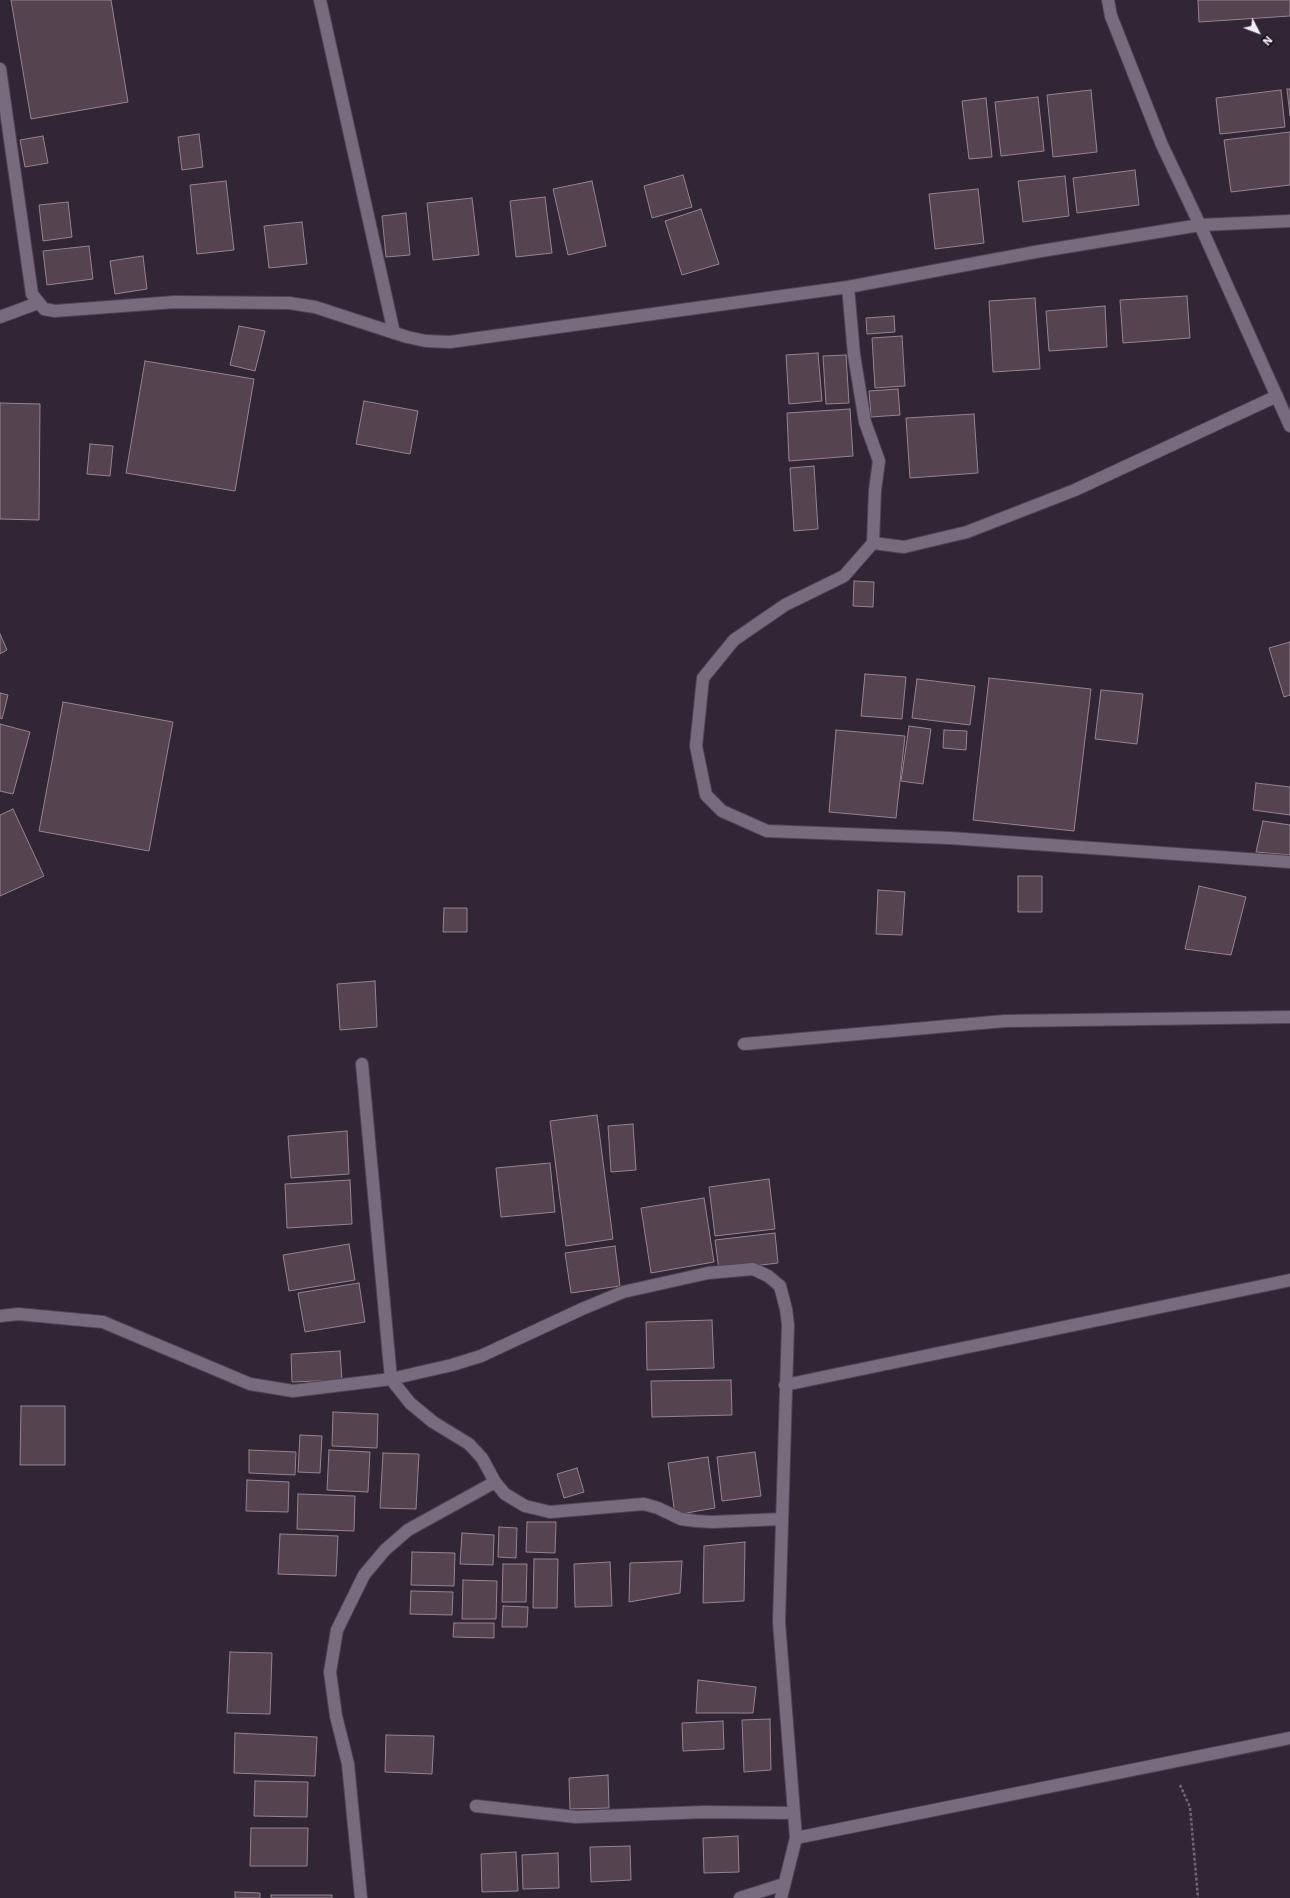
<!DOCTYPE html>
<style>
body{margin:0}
#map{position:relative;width:1290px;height:1898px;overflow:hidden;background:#312635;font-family:"Work Sans",sans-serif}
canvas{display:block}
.north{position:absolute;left:1238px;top:12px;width:40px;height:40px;-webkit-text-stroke:3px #161118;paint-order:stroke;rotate:132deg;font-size:11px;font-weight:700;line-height:16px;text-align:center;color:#f5edf8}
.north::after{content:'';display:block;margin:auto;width:14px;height:18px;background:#f5edf8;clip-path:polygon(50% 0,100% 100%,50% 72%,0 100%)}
</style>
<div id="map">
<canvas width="1290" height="1898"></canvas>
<div class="north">N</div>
</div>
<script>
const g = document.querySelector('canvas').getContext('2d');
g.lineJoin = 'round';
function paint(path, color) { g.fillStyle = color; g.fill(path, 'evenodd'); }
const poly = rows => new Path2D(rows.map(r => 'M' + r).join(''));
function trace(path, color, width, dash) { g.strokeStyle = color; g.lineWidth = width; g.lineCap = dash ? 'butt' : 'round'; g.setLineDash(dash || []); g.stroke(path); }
const building = poly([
 [11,0,111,0,128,102,31,119,11,0],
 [1198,0,1290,0,1290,16,1199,22,1198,0],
 [1287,89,1290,89,1290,116,1287,89],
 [1091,90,1097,152,1053,157,1047,95,1091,90],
 [1281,90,1285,127,1220,134,1216,98,1281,90],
 [1038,97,1044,151,1001,156,995,102,1038,97],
 [986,98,992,157,969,159,962,101,986,98],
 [1290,132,1290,185,1231,192,1224,140,1290,132],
 [199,134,203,167,182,170,178,137,199,134],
 [43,136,48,163,25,167,20,140,43,136],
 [1135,170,1139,205,1077,213,1073,178,1135,170],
 [683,175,692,207,652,218,644,186,683,175],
 [1065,176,1069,216,1023,222,1018,181,1065,176],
 [226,181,234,250,197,254,190,185,226,181],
 [592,181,606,246,568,255,553,189,592,181],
 [978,189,984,243,935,249,929,194,978,189],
 [545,197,552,253,516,257,510,201,545,197],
 [472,198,479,255,433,260,427,203,472,198],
 [68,202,72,237,43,241,39,205,68,202],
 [701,209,719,264,682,275,665,221,701,209],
 [406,213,410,255,386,257,382,216,406,213],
 [302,222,307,264,269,268,264,226,302,222],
 [89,246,93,279,47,285,43,251,89,246],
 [143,256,147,289,115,294,110,261,143,256],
 [1187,296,1190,338,1123,343,1120,300,1187,296],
 [1035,298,1040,369,993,372,989,301,1035,298],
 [1105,306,1107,347,1049,351,1046,311,1105,306],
 [894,316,895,332,867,334,866,318,894,316],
 [239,326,265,331,255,371,230,365,239,326],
 [902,336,905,386,875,388,872,338,902,336],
 [818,353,822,401,789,404,786,355,818,353],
 [846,355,849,403,826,404,823,356,846,355],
 [145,361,254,379,235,491,126,473,145,361],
 [898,389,900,415,871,417,869,391,898,389],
 [364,401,418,411,410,454,356,444,364,401],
 [0,403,40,404,39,520,0,519,0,403],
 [850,409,853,456,789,461,787,413,850,409],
 [974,414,978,473,910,478,906,418,974,414],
 [90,444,113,446,110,476,87,474,90,444],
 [814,466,818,529,794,531,790,468,814,466],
 [854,581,874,582,873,607,853,606,854,581],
 [0,634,7,650,0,654,0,634],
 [1290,642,1290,695,1284,697,1269,648,1290,642],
 [865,674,906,677,902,719,861,716,865,674],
 [989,678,1091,689,1074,831,973,820,989,678],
 [917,679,975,686,970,725,912,718,917,679],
 [1101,690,1143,694,1137,744,1095,739,1101,690],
 [0,693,8,695,2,719,0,718,0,693],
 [63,702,173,722,149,851,39,831,63,702],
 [0,724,30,732,13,794,0,791,0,724],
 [909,726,931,729,923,784,901,781,909,726],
 [836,730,905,736,896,818,829,812,836,730],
 [944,730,967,731,966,750,943,748,944,730],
 [1256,783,1290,787,1290,815,1253,810,1256,783],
 [13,809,44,876,0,896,0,815,13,809],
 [1263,821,1290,825,1290,855,1256,852,1263,821],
 [1018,876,1042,876,1042,912,1018,912,1018,876],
 [1199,886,1246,897,1231,955,1185,949,1199,886],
 [878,890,905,892,902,935,876,934,878,890],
 [444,908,467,908,467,932,443,932,444,908],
 [375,981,377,1027,340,1030,337,984,375,981],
 [597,1115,613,1239,566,1246,550,1121,597,1115],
 [633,1124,636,1170,611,1172,608,1126,633,1124],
 [347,1131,349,1174,291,1178,288,1136,347,1131],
 [550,1163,555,1212,501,1217,496,1168,550,1163],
 [769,1179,775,1229,715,1236,709,1187,769,1179],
 [350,1180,352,1224,287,1228,285,1184,350,1180],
 [704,1198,714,1262,651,1273,641,1208,704,1198],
 [775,1233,778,1263,719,1270,715,1240,775,1233],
 [349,1244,355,1280,289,1291,283,1255,349,1244],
 [615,1246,620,1286,571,1293,565,1253,615,1246],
 [359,1283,365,1322,305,1332,298,1293,359,1283],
 [712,1320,714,1368,647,1370,646,1322,712,1320],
 [340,1351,342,1380,292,1382,291,1354,340,1351],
 [731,1380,732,1415,652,1417,651,1381,731,1380],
 [21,1406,65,1406,65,1465,20,1465,21,1406],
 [333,1412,378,1414,377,1448,332,1446,333,1412],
 [300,1435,322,1436,320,1473,298,1472,300,1435],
 [249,1450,296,1452,295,1475,249,1473,249,1450],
 [329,1450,370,1452,368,1492,327,1490,329,1450],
 [755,1452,761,1496,722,1501,717,1457,755,1452],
 [383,1453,419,1454,416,1509,380,1508,383,1453],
 [708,1457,715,1508,675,1515,668,1463,708,1457],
 [577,1468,584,1492,564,1498,557,1474,577,1468],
 [247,1480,289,1482,288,1512,246,1511,247,1480],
 [298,1494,355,1496,354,1531,297,1529,298,1494],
 [527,1522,556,1522,555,1553,526,1552,527,1522],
 [499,1527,517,1528,516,1558,498,1557,499,1527],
 [462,1533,494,1535,493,1565,460,1564,462,1533],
 [280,1534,338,1536,336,1576,278,1574,280,1534],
 [745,1542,744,1601,703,1603,704,1546,745,1542],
 [412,1552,455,1553,454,1586,411,1585,412,1552],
 [534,1559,558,1559,557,1608,533,1608,534,1559],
 [682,1561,680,1593,629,1602,630,1563,682,1561],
 [610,1562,612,1606,575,1607,574,1564,610,1562],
 [503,1564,527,1564,526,1602,502,1602,503,1564],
 [463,1580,497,1581,496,1619,462,1619,463,1580],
 [411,1591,453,1592,452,1615,410,1614,411,1591],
 [503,1606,528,1607,527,1627,502,1627,503,1606],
 [454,1623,494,1623,494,1638,453,1637,454,1623],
 [230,1652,272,1653,270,1714,227,1713,230,1652],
 [698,1680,756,1687,753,1713,696,1713,698,1680],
 [770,1719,771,1770,744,1772,742,1720,770,1719],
 [723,1721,724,1749,683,1751,682,1723,723,1721],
 [235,1733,317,1737,315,1776,234,1773,235,1733],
 [386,1735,434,1736,432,1774,385,1772,386,1735],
 [608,1775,609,1808,570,1809,569,1778,608,1775],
 [255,1781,308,1782,307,1817,254,1816,255,1781],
 [251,1828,308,1828,307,1866,250,1866,251,1828],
 [738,1836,739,1872,704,1873,703,1838,738,1836],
 [630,1846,631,1880,591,1882,590,1847,630,1846],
 [516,1852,518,1891,482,1892,481,1854,516,1852],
 [558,1853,559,1888,523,1889,522,1855,558,1853],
 [235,1892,260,1893,260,1898,235,1898,235,1892],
 [271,1895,332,1895,332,1898,271,1898,271,1895]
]);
paint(building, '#554350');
trace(building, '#978290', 1);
const minor = poly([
 [320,0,394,333],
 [1108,0,1111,16,1162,145,1200,225,1290,426],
 [0,69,32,294,44,309,55,311,175,302,289,303,315,307,407,337,426,341,450,342,848,287,1035,252,1200,225,1290,221],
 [848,287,854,355,865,422,879,461,875,490,873,543,844,576,785,605,734,640,703,678,696,746,706,795,722,811,767,831,950,838,1290,862],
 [0,317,38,303],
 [873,543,904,547,967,532,1075,490,1277,396],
 [744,1044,1005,1021,1290,1017],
 [362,1064,391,1379,410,1403,433,1422,469,1444,482,1458,495,1482,505,1494,525,1506,550,1512,644,1504,658,1508,681,1519,696,1521,712,1522,782,1519],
 [0,1316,18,1314,103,1322,250,1384,293,1391,391,1379,452,1365,481,1356,582,1309,623,1292,708,1273,753,1269,768,1276,780,1286,786,1309,788,1325,779,1622,796,1838,781,1898],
 [785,1385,1290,1280],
 [476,1806,576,1817,704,1812,794,1813],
 [796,1838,1290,1738],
 [361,1898,348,1764,336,1716,330,1672,337,1630,364,1575,385,1550,408,1530,495,1482],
 [740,1898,784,1884]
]);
trace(minor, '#4e4452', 14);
trace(poly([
 [1180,1785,1190,1807,1198,1898]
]), '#6f6573', 2.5, [3, 2]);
trace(minor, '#786b7d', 12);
</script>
